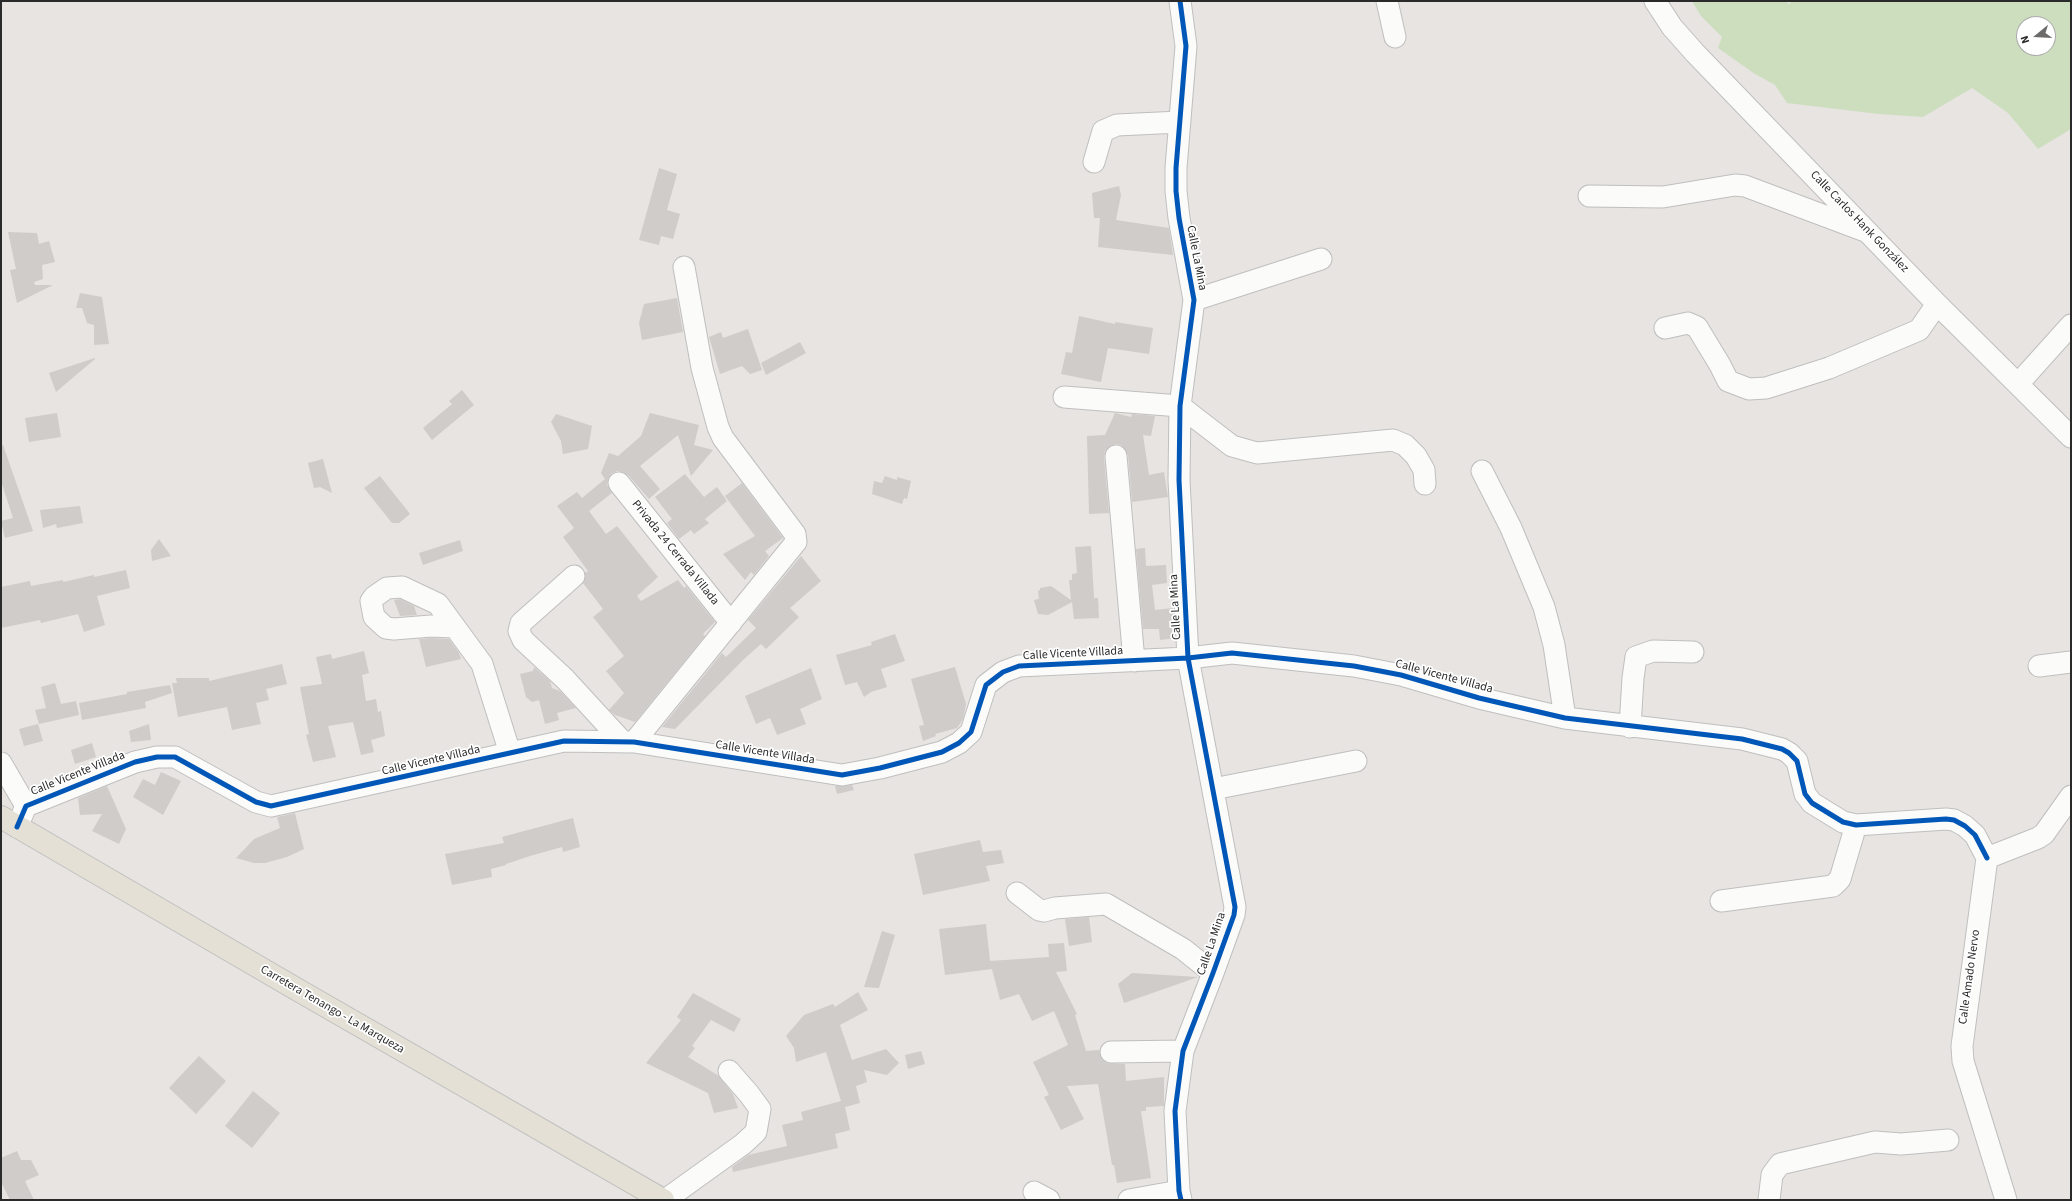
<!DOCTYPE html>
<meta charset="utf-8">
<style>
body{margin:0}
#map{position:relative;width:2072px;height:1201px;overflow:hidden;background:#e7e4e1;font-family:"Source Sans 3",sans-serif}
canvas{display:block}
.frame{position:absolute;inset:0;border:2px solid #2a2a2a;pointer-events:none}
.north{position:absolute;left:2016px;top:16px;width:40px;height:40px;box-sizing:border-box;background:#fff;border:1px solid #aaa;border-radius:50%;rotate:252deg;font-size:11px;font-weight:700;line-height:16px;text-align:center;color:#2a2a2a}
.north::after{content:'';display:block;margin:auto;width:14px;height:18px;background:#6c6b6a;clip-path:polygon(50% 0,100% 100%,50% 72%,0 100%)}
</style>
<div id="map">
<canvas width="2072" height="1201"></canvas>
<div class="frame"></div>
<div class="north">N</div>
</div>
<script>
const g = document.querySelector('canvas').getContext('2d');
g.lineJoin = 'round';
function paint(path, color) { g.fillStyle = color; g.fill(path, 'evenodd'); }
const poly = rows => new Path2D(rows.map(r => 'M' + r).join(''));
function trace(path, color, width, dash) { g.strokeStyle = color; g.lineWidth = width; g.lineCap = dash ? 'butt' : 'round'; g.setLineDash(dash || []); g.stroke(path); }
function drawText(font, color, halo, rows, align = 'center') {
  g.font = font + ' "Source Sans 3",sans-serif'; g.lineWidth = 3.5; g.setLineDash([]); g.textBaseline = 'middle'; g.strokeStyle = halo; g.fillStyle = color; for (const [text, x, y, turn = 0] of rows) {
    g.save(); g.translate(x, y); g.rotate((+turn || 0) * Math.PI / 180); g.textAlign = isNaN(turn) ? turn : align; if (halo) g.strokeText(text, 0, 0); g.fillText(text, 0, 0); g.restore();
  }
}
paint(poly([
 [1692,1,1785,1,1789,4,1792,1,2071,1,2071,129,2038,149,2008,113,1972,88,1923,117,1879,114,1787,103,1775,85,1755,74,1718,48,1722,37,1701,16],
 [2024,24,2048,24,2048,48,2024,48]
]), '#cddebe');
paint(poly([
 [659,168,677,174,667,210,680,214,673,239,661,236,659,245,639,240],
 [1119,186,1121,195,1116,220,1169,228,1173,255,1098,247,1100,218,1094,218,1092,193],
 [8,232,37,233,39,244,49,241,55,262,42,265,43,279,34,282,35,285,53,285,17,303,10,270,16,269],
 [80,293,102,297,109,344,94,345,94,325,87,323,82,308,76,308],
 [677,298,683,332,642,340,639,323,644,304],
 [1079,316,1115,324,1115,322,1153,328,1149,354,1108,348,1101,382,1061,374,1066,352,1072,353],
 [748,329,762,370,750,374,742,366,720,374,709,337,721,332,723,338],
 [800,342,806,353,766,375,761,363],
 [95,358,95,359,56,392,49,373],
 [462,390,474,405,432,440,423,428,452,404,449,401],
 [57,413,61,437,29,442,25,418],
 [650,413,699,425,694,445,713,450,691,476,678,435,640,466,660,489,649,499,628,475,623,472,617,471,611,474,608,479,607,485,612,493,589,511,606,534,617,526,658,577,637,596,641,601,678,580,684,588,686,586,715,622,703,634,705,636,635,722,615,715,609,710,624,693,606,671,624,656,593,617,603,609,583,583,585,573,588,571,563,537,574,528,557,506,577,492,582,498,605,479,601,473,609,453,618,456,641,436],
 [1115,413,1131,417,1132,414,1155,416,1151,436,1143,435,1149,475,1164,472,1168,497,1132,502,1128,455,1121,445,1115,444,1105,451,1104,457,1109,513,1089,514,1087,436,1105,435],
 [556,414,592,426,588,449,563,454,561,441,551,422],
 [1,445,3,445,33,531,5,538,1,521,13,518,1,481],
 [323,459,332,493,320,487,314,488,308,463],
 [685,474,704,497,717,487,727,501,705,519,709,523,694,534,691,530,679,539,667,523,672,519,655,497],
 [380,476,410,514,399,523,392,523,364,488],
 [885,476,897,480,897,477,911,481,907,499,904,498,902,504,872,494,874,481,882,483],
 [742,483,783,538,765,551,769,556,754,575,751,572,745,580,723,554,755,536,725,496],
 [80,506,83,523,57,528,56,524,43,528,40,510],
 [159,539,171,556,152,561,151,550],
 [460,540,463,551,423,565,419,553],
 [1091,546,1094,598,1098,598,1099,618,1074,619,1072,602,1048,615,1038,614,1034,600,1039,599,1038,591,1040,590,1040,588,1051,586,1071,600,1069,580,1072,580,1072,574,1077,573,1075,547],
 [1145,548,1146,566,1166,565,1167,583,1152,585,1155,610,1173,608,1175,638,1160,640,1159,629,1143,629,1136,549],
 [801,556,821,581,790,608,799,617,766,649,761,644,744,659,675,729,662,727,722,653,726,657,756,628,748,620],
 [126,570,130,588,97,596,105,625,84,632,78,614,41,623,40,620,1,628,1,587,30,581,31,586,63,580,63,582,94,575,94,577],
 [400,599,414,606,417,615,400,616,394,600],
 [895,634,905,661,881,669,887,687,871,692,864,697,857,682,845,685,836,655,872,645,871,642],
 [431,638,449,639,459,653,461,659,426,667,419,639],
 [364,651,369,673,362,675,366,701,376,699,378,712,381,711,385,736,371,740,374,752,361,755,353,722,328,726,336,757,313,762,306,735,309,734,300,687,322,684,316,657,331,654,332,659],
 [282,664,287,684,266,689,269,700,256,703,261,724,232,730,227,707,178,717,172,683,177,683,176,678,209,678,209,681],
 [534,667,550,681,552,688,560,691,576,708,557,713,559,720,545,724,539,700,532,702,526,697,520,674,533,671],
 [955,667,966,704,963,719,957,728,935,734,936,736,923,741,919,726,924,725,911,679],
 [811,668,822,699,800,709,806,724,777,735,770,718,756,724,745,696],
 [55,683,61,704,76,701,79,715,39,724,35,710,46,708,41,687],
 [170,685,172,693,145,702,146,708,82,720,79,703,127,694,127,692],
 [38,724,43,741,24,746,19,729],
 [149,724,151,740,131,742,129,731],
 [92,743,96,757,75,764,71,750],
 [161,772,181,781,163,815,133,797,143,779,155,785],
 [852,785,854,790,837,794,835,786],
 [107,786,126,829,119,844,92,831,102,814,80,815,78,798],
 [295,813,304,849,287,857,265,863,254,863,236,858,254,839,280,828,277,817],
 [573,818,580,847,563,852,562,847,530,856,506,864,506,865,491,869,492,877,452,885,445,854,504,843,502,837,513,834],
 [980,840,983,852,1001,850,1004,863,986,866,990,881,923,895,914,854],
 [1089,917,1092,942,1069,946,1065,919],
 [986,924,990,961,1049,957,1048,944,1064,943,1067,971,1056,972,1077,1014,1075,1015,1086,1051,1099,1050,1101,1058,1106,1063,1125,1064,1126,1081,1164,1077,1164,1106,1146,1107,1146,1111,1141,1111,1151,1178,1117,1183,1114,1165,1112,1165,1098,1084,1067,1086,1084,1119,1061,1130,1044,1097,1049,1095,1033,1062,1068,1045,1054,1011,1032,1021,1019,994,1000,1000,992,969,945,975,939,929],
 [882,931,895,935,879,988,864,987],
 [1132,973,1198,977,1124,1003,1118,984],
 [858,992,868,1010,840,1025,852,1060,886,1049,899,1063,887,1075,864,1070,867,1082,856,1086,860,1103,845,1107,850,1130,835,1134,838,1148,733,1172,732,1167,748,1155,787,1146,782,1125,803,1120,801,1112,841,1101,826,1052,796,1062,794,1048,786,1036,804,1015,833,1004,835,1007],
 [693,993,741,1019,734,1032,711,1020,692,1046,695,1048,688,1057,719,1076,733,1094,738,1108,714,1113,708,1093,646,1063,681,1020,677,1017],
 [921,1051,925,1064,908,1069,905,1055],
 [199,1056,226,1081,196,1114,169,1088],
 [253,1091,280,1113,252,1148,225,1126],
 [17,1151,21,1160,31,1160,39,1175,25,1181,34,1200,10,1200,1,1182,1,1158]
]), '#cfccca');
const minor = poly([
 [1180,1,1186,46,1176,168,1176,191,1179,218,1194,300,1180,406,1179,480,1188,658,1235,907,1234,915,1213,973,1183,1051,1175,1111,1179,1191,1181,1200],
 [1387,1,1395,37],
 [1655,1,1672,27,1695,53,1937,304,2071,437],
 [1094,162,1103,131,1117,125,1180,122],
 [1589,196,1663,197,1735,185,1745,186,1865,231],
 [1194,300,1321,259],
 [1665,328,1688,323,1697,327,1720,365,1728,381,1749,389,1766,388,1829,368,1919,330,1937,304],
 [2018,384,2071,325],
 [1064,397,1180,406,1232,446,1257,453,1393,440,1405,445,1416,456,1424,470,1425,484],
 [1116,456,1134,661],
 [1482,471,1511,528,1544,607,1554,645,1565,718],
 [619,483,731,623],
 [574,576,521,623,519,631,523,640,565,679,622,741],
 [454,627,431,626,394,629,386,628,374,617,371,601,374,597,387,588,402,587,438,604,482,664,510,753],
 [2039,666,2071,662],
 [1630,727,1633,678,1636,657,1653,651,1693,652],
 [634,742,796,542,795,534,723,438,718,427,702,368,684,267],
 [1,763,26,806],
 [1213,789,1356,761],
 [17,827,26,806,135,762,157,757,175,757,256,802,271,806,564,741,634,742,842,775,880,768,942,752,959,743,971,732,986,685,1003,672,1019,666,1188,658,1232,653,1354,666,1401,675,1479,698,1565,718,1742,739,1782,749,1789,753,1797,761,1805,794,1812,803,1843,822,1856,825,1946,819,1954,820,1965,826,1975,835,1987,858],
 [1987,858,1962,1046,1963,1061,2006,1200],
 [1987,858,2038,838,2044,834,2071,796],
 [1017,893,1039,910,1044,911,1055,908,1106,904,1183,949,1213,973],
 [1721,901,1833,886,1840,879,1856,825],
 [1111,1052,1183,1051],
 [1034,1192,1049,1200],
 [665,1200,743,1144,756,1132,760,1109,749,1094,729,1071],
 [1129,1200,1179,1191],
 [1769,1200,1772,1175,1780,1164,1875,1142,1901,1144,1948,1140]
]);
const major = poly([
 [1,817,298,990,663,1200]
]);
trace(minor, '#c0bfbf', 23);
trace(major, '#bfbfbe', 24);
trace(minor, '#fbfbfa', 21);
trace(major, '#e4e0d6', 22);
trace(poly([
 [1180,1,1186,46,1176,168,1176,191,1179,218,1194,300,1180,406,1179,480,1188,658,1235,907,1234,915,1213,973,1183,1051,1175,1111,1179,1191,1181,1200],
 [17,827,26,806,135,762,157,757,175,757,256,802,271,806,564,741,634,742,842,775,880,768,942,752,959,743,971,732,986,685,1003,672,1019,666,1188,658,1232,653,1354,666,1401,675,1479,698,1565,718,1742,739,1782,749,1789,753,1797,761,1805,794,1812,803,1843,822,1856,825,1946,819,1954,820,1965,826,1975,835,1987,858]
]), '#0057b8', 5);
drawText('12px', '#2a2a2a', '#fff', [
 ["Calle Carlos Hank González",1859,222,46],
 ["Calle La Mina",1196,258,79],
 ["Privada 24 Cerrada Villada",675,553,51],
 ["Calle La Mina",1176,607,-93],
 ["Calle Vicente Villada",1073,654,-3],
 ["Calle Vicente Villada",1444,677,15],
 ["Calle Vicente Villada",765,753,9],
 ["Calle Vicente Villada",431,761,-13],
 ["Calle Vicente Villada",78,774,-22],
 ["Calle La Mina",1212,944,-71],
 ["Calle Amado Nervo",1970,977,-82],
 ["Carretera Tenango - La Marqueza",332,1010,30]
]);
</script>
